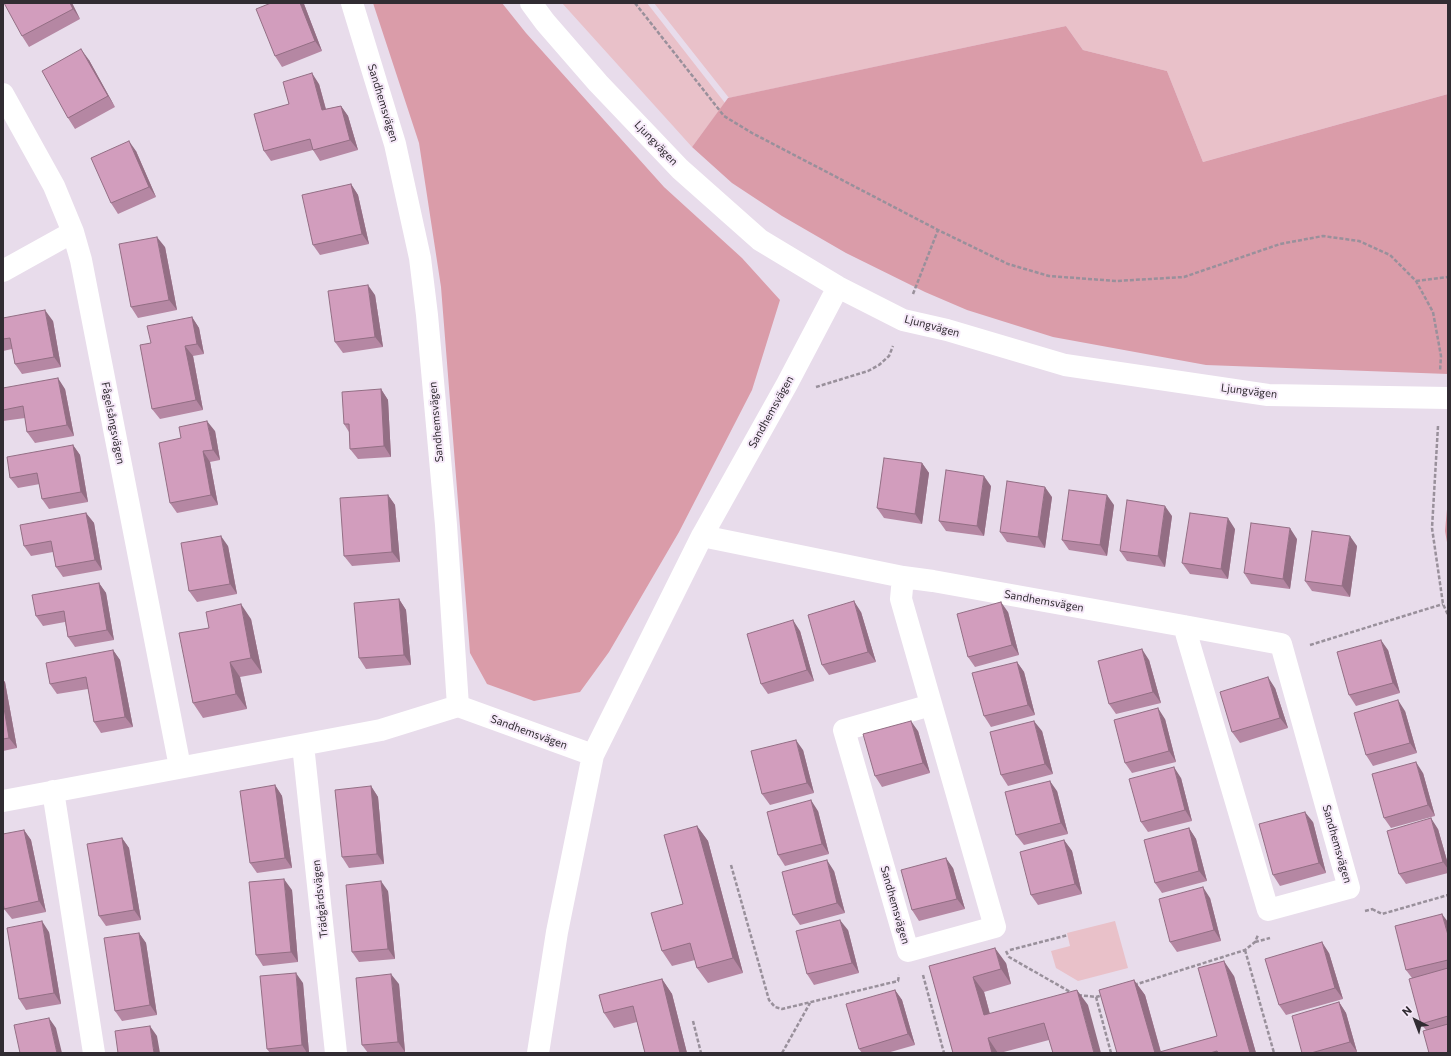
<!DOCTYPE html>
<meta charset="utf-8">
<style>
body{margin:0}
#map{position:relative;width:1451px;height:1056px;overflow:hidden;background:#e8dceb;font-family:Commissioner,sans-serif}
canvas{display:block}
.frame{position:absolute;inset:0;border:4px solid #312c32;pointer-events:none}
.north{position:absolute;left:1395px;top:1000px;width:40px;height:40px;-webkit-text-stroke:3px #f6e9f9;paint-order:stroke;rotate:318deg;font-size:11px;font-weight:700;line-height:16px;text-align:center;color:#312c32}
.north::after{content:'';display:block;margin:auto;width:14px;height:18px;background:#312c32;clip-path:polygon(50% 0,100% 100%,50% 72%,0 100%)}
</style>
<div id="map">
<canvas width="1451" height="1056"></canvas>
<div class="frame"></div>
<div class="north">N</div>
</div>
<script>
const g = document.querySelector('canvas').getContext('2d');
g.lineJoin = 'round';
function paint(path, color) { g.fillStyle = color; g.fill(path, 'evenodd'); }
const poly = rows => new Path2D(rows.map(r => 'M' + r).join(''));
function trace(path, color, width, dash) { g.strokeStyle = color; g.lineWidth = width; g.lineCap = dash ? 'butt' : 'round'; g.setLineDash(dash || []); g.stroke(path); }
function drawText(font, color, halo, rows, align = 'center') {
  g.font = font + ' Commissioner,sans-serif'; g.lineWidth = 4; g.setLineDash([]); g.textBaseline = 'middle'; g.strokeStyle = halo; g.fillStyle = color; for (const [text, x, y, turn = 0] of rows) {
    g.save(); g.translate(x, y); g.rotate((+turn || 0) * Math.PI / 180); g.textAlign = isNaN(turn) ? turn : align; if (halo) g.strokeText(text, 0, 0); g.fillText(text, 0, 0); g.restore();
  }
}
paint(poly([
 [562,3,647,3,725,103,692,147],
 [654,3,1448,3,1448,94,1203,162,1167,71,1083,50,1066,26,729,98],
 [1115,921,1128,968,1078,981,1056,968,1051,951,1070,946,1067,933]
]), '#e9c1c9');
paint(poly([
 [373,3,502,3,526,33,664,187,742,258,780,300,752,390,679,532,609,652,580,692,534,701,487,684,470,653,441,287,419,143],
 [1066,26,1083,50,1167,71,1203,162,1448,94,1448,374,1206,365,1053,337,967,310,925,292,846,253,782,216,732,183,692,147,728,98],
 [1448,498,1448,548,1445,531]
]), '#da9ca9');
trace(poly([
 [635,3,724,116,752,133,938,230,1008,264,1049,276,1116,281,1184,277,1280,244,1323,236,1359,241,1390,255,1416,281,1433,312,1441,356,1440,371],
 [1416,281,1448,277],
 [913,294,938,230],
 [816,387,868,371,879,365,889,356,893,346],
 [1438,426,1432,528,1443,604,1448,615],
 [1310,645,1443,604],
 [731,865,769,1000,775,1007,782,1009,898,981,899,975],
 [1372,909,1382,914,1448,895],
 [1365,911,1373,909],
 [1255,942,1270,938],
 [1010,950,1068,935],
 [1245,950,1274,1053],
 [1006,951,1009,957,1072,993],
 [923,975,944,1053],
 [1134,985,1245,950,1255,942,1258,935],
 [1078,995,1096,997,1103,995],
 [1096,997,1111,1053],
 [693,1021,701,1053],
 [782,1053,810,1003]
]), '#99909b', 2.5, [4, 2]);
trace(poly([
 [352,3,395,144,420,258,427,315,446,525,458,706,593,755],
 [531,3,545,22,598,83,680,169,760,240,838,287,903,320,947,330,1065,365,1268,395,1448,398],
 [3,94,54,186,73,232,81,260,180,767],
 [3,271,73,232],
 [702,536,903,577,933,581,1184,626,1281,644,1349,888,1268,910,1184,626],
 [903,577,901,599,995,927,908,951,844,730,931,705],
 [303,745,336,1053],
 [53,791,94,1053],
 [3,801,381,730,458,706],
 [538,1053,557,932,593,755,702,536,787,384,838,287]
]), '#fff', 22);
paint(poly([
 [72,3,80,19,29,47,22,36],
 [304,4,322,51,282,67,275,56],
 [89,60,115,107,75,129,68,118],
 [319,84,326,109,341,106,348,116,358,150,320,161,313,150,271,161,264,151,289,104],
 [136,151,156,197,118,214,111,203],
 [351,184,358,195,369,244,320,255,313,245],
 [165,247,177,310,138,318,131,307],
 [375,295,383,347,343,353,335,342],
 [192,317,199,328,204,354,193,356,203,410,160,419,152,409,151,343],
 [3,318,53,321,61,367,22,374,15,364,12,349,3,351],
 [3,388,65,389,74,436,35,443,27,432,25,418,3,421],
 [381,389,388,400,391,457,358,459,350,449,349,432,344,424],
 [215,431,220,460,210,462,218,505,177,513,170,503],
 [73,445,80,455,88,502,49,509,42,499,40,484,18,488,10,478],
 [922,463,929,473,922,524,884,518,877,508],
 [991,486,984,536,946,531,939,521],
 [388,495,395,505,400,562,352,566,344,556],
 [1052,497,1045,548,1007,542,1000,532],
 [1114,505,1107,556,1069,550,1062,540],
 [86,513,94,523,102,570,63,577,56,567,53,552,31,556,24,546],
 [1172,516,1165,567,1127,561,1120,551],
 [1235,529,1228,579,1190,574,1182,563],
 [1297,539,1290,589,1251,584,1244,573],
 [228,546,237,594,197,602,189,591],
 [1357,546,1350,597,1312,591,1305,581],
 [99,583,106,593,114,640,75,647,68,637,65,622,43,626,36,616],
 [399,599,406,610,411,665,366,669,359,658],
 [861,612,876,662,829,675,822,665],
 [1008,612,1019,655,975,667,968,657],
 [251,619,262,673,240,677,247,709,203,718,193,703,209,628],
 [800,631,814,681,768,694,761,684],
 [113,650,120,660,133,727,101,733,94,722,88,689,57,694,50,684],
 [1388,650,1400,693,1356,706,1349,695],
 [1149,660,1161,703,1116,714,1109,704],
 [1017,662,1024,672,1035,715,991,727,984,716],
 [3,680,5,682,17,748,3,751],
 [1275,688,1288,728,1240,743,1232,732],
 [1405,711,1417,753,1373,766,1366,755],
 [1165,719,1176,762,1132,773,1125,763],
 [918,731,930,773,882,787,875,776],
 [1042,731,1053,774,1008,786,1001,775],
 [803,750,814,793,770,805,762,794],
 [1423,773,1435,816,1391,828,1384,818],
 [1181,778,1192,821,1148,832,1141,822],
 [275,785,282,796,292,868,257,873,250,863],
 [371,786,378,797,384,864,349,868,342,857],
 [1057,791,1068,834,1024,845,1016,835],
 [818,811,829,854,785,866,778,855],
 [1313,822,1326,873,1280,886,1273,875],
 [697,826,708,841,743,973,708,983,697,968,695,960,672,966,662,951,683,904],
 [1189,828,1196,839,1207,881,1162,893,1155,883],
 [1438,829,1448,864,1448,873,1406,884,1399,874],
 [24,830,31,840,46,912,12,919,4,909],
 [122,838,129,848,141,920,106,926,99,916],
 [1064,840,1072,851,1082,894,1038,905,1031,895],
 [953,868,965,909,919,921,912,910],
 [834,871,845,913,800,925,793,915],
 [292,890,298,962,263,966,256,955],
 [388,891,395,959,359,962,352,952],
 [1210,898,1221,941,1177,952,1170,942],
 [1448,922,1448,1053,1426,1030,1421,1024,1412,978,1406,970],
 [848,930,859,973,814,985,807,974],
 [49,932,61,1004,26,1010,19,999],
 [139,933,146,943,157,1015,122,1021,115,1011],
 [1329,953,1343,999,1286,1015,1279,1005],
 [1006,963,1011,984,984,992,990,1014,1088,1005,1049,1040,1000,1053,953,1053,929,966],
 [1234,976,1256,1053,1117,1053,1134,980,1145,995,1161,1052,1217,1036],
 [662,979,672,994,687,1053,645,1053,637,1022,614,1028,604,1013],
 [303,983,309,1053,270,1053,267,1049],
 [399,984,405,1052,397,1053,368,1053,362,1045],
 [895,990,902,1000,915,1045,887,1053,862,1053,859,1049],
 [1339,1002,1346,1013,1357,1052,1356,1053,1302,1053]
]), '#b587a3');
paint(poly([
 [70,3,72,3,80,19,73,9],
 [300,3,303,3,304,4,322,51,315,41],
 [81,49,89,60,115,107,108,96],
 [312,73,319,84,329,121,322,110],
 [341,106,348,116,358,150,350,140],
 [129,141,136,151,156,197,149,187],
 [351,184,358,195,369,244,362,234],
 [157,237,165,247,177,310,169,300],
 [368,285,375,295,383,347,375,337],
 [45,310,53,321,61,367,54,357],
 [192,317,199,328,204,354,197,344],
 [185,346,193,356,203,410,196,400],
 [58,378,65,389,74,436,67,425],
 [381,389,388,400,391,457,384,446],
 [207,421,215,431,220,460,213,450],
 [73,445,80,455,88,502,81,492],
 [203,451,210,462,218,505,211,495],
 [922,463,929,473,922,524,915,514],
 [984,476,991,486,984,536,977,526],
 [1045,487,1052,497,1045,548,1038,537],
 [388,495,395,505,400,562,392,552],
 [1107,495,1114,505,1107,556,1100,545],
 [1165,506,1172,516,1165,567,1158,556],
 [86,513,94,523,102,570,95,560],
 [1228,518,1235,529,1228,579,1221,569],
 [1290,528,1297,539,1290,589,1283,579],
 [221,536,228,546,237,594,230,584],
 [1350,536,1357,546,1350,597,1342,586],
 [99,583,106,593,114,640,107,630],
 [399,599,406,610,411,665,404,655],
 [854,601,861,612,876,662,868,652],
 [1001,602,1008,612,1019,655,1012,645],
 [241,604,251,619,262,673,251,658],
 [793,620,800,631,814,681,807,670],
 [1381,640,1388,650,1400,693,1393,683],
 [1142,649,1149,660,1161,703,1153,692],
 [113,650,120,660,133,727,125,717],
 [230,662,240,677,247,709,236,694],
 [1017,662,1024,672,1035,715,1028,705],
 [1268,677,1275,688,1288,728,1280,718],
 [3,680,5,682,17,748,9,738,3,702],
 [1398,700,1405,711,1417,753,1410,743],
 [1158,708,1165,719,1176,762,1169,751],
 [911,721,918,731,930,773,923,763],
 [1034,721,1042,731,1053,774,1045,764],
 [796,740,803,750,814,793,807,783],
 [1416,762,1423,773,1435,816,1428,805],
 [1174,767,1181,778,1192,821,1185,810],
 [1050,781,1057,791,1068,834,1061,823],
 [275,785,282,796,292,868,285,858],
 [371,786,378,797,384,864,377,854],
 [811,800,818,811,829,854,822,844],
 [1305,812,1313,822,1326,873,1319,863],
 [1431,818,1438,829,1448,864,1448,869,1443,862],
 [697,826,708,841,743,973,733,958],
 [1189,828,1196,839,1207,881,1199,871],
 [24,830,31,840,46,912,39,901],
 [122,838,129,848,141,920,134,910],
 [1064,840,1072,851,1082,894,1075,884],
 [946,858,953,868,965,909,957,899],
 [827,860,834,871,845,913,837,903],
 [284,879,292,890,298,962,291,952],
 [381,881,388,891,395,959,388,949],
 [1203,887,1210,898,1221,941,1214,930],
 [1442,914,1448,922,1448,935],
 [840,920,848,930,859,973,852,963],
 [42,921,49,932,61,1004,54,993],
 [139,933,146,943,157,1015,150,1005],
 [1322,942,1329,953,1343,999,1335,988],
 [995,948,1006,963,1011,984,1001,969],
 [1224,961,1234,976,1256,1053,1250,1053],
 [296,973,303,983,309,1053,307,1053,302,1045],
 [391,974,399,984,405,1052,398,1042],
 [973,977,984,992,994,1030,984,1015],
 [662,979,672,994,687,1053,680,1053],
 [1134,980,1145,995,1161,1053,1155,1053],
 [895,990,902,1000,915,1045,908,1034],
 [1077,990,1088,1005,1101,1053,1094,1053],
 [1339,1002,1346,1013,1357,1052,1350,1042],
 [49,1018,56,1028,62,1053,57,1053],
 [150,1026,157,1036,160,1053,154,1053],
 [988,1038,998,1053,992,1053]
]), '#936e84');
const building = poly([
 [4,3,70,3,73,9,22,36,4,3],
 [271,3,300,3,315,41,275,56,256,9,271,3],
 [81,49,108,96,68,118,42,71,81,49],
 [312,73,322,110,341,106,350,140,313,150,310,139,264,151,254,114,289,104,283,82,312,73],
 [129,141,149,187,111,203,91,158,129,141],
 [351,184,362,234,313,245,302,195,351,184],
 [157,237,169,300,131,307,119,244,157,237],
 [368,285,375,337,335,342,328,291,368,285],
 [45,310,54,357,15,364,10,338,3,339,3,318,45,310],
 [192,317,197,344,185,346,196,400,152,409,140,345,151,343,147,326,192,317],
 [58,378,67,425,27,432,23,406,3,410,3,388,58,378],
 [381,389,384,446,350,449,349,424,344,424,342,392,381,389],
 [207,421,213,450,203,451,211,495,170,503,159,443,181,438,179,427,207,421],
 [73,445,81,492,42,499,37,473,10,478,7,457,73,445],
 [884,458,922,463,915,514,877,508,884,458],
 [946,470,984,476,977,526,939,521,946,470],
 [1007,481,1045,487,1038,537,1000,532,1007,481],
 [1069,490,1107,495,1100,545,1062,540,1069,490],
 [388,495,392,552,344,556,340,498,388,495],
 [1127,500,1165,506,1158,556,1120,551,1127,500],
 [86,513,95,560,56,567,51,541,24,546,20,525,86,513],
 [1190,513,1228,518,1221,569,1182,563,1190,513],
 [1251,523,1290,528,1283,579,1244,573,1251,523],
 [1312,531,1350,536,1342,586,1305,581,1312,531],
 [221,536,230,584,189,591,181,543,221,536],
 [99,583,107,630,68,637,64,611,36,616,32,595,99,583],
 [399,599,404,655,359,658,354,603,399,599],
 [854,601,868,652,822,665,808,615,854,601],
 [1001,602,1012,645,968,657,957,614,1001,602],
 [241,604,251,658,230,662,236,694,193,703,179,633,209,628,206,612,241,604],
 [793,620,807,670,761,684,747,634,793,620],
 [1381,640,1393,683,1349,695,1337,652,1381,640],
 [1142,649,1153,692,1109,704,1098,661,1142,649],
 [113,650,125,717,94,722,86,677,50,684,46,663,113,650],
 [1017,662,1028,705,984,716,972,673,1017,662],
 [1268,677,1280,718,1232,732,1220,692,1268,677],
 [1398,700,1410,743,1366,755,1354,713,1398,700],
 [3,702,9,738,3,739,3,702],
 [1158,708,1169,751,1125,763,1114,720,1158,708],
 [911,721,923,763,875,776,863,734,911,721],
 [1034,721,1045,764,1001,775,990,732,1034,721],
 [796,740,807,783,762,794,751,751,796,740],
 [1416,762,1428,805,1384,818,1372,774,1416,762],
 [1174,767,1185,810,1141,822,1129,779,1174,767],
 [1050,781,1061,823,1016,835,1005,792,1050,781],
 [275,785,285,858,250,863,240,791,275,785],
 [371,786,377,854,342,857,335,790,371,786],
 [811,800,822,844,778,855,767,812,811,800],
 [1305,812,1319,863,1273,875,1259,824,1305,812],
 [1431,818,1443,862,1399,874,1387,831,1431,818],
 [697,826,733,958,697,968,690,943,662,951,651,913,683,904,664,835,697,826],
 [1189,828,1199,871,1155,883,1144,840,1189,828],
 [24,830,39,901,4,909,3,902,3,834,24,830],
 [122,838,134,910,99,916,87,844,122,838],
 [1064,840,1075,884,1031,895,1020,852,1064,840],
 [946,858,957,899,912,910,901,870,946,858],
 [827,860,837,903,793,915,782,872,827,860],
 [284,879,291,952,256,955,249,882,284,879],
 [381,881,388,949,352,952,346,885,381,881],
 [1203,887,1214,930,1170,942,1159,899,1203,887],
 [1442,914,1448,935,1448,960,1406,970,1395,926,1442,914],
 [840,920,852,963,807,974,796,931,840,920],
 [42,921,54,993,19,999,7,928,42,921],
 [139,933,150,1005,115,1011,104,938,139,933],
 [1322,942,1335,988,1279,1005,1265,959,1322,942],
 [995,948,1001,969,973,977,984,1015,1077,990,1094,1053,1053,1053,1044,1023,988,1038,992,1053,953,1053,929,966,995,948],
 [1224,961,1250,1053,1218,1053,1217,1051,1210,1053,1156,1053,1217,1036,1198,968,1224,961],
 [1448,968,1448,1016,1421,1024,1409,979,1448,968],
 [296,973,302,1045,267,1049,260,976,296,973],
 [391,974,398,1042,362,1045,356,978,391,974],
 [662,979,680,1053,645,1053,633,1006,604,1013,599,995,662,979],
 [1134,980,1155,1053,1117,1053,1099,990,1134,980],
 [895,990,908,1034,859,1049,846,1004,895,990],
 [1339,1002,1350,1042,1311,1053,1302,1053,1292,1016,1339,1002],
 [49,1018,57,1053,20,1053,14,1025,49,1018],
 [1448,1024,1448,1053,1429,1053,1423,1031,1448,1024],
 [150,1026,154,1053,118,1053,115,1031,150,1026]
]);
paint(building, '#d29dbd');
trace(building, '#936e84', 1);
drawText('11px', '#312c32', '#f6e9f9', [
 ["Sandhemsvägen",383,103,73],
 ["Ljungvägen",656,143,46],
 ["Ljungvägen",932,326,15],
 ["Ljungvägen",1249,391,7],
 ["Sandhemsvägen",771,412,-61],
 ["Sandhemsvägen",436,422,-95],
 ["Fågelsångsvägen",113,423,79],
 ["Sandhemsvägen",1044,601,10],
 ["Sandhemsvägen",529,732,20],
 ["Sandhemsvägen",1337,844,74],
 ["Trädgårdsvägen",320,899,-96],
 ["Sandhemsvägen",895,905,74]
]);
</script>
